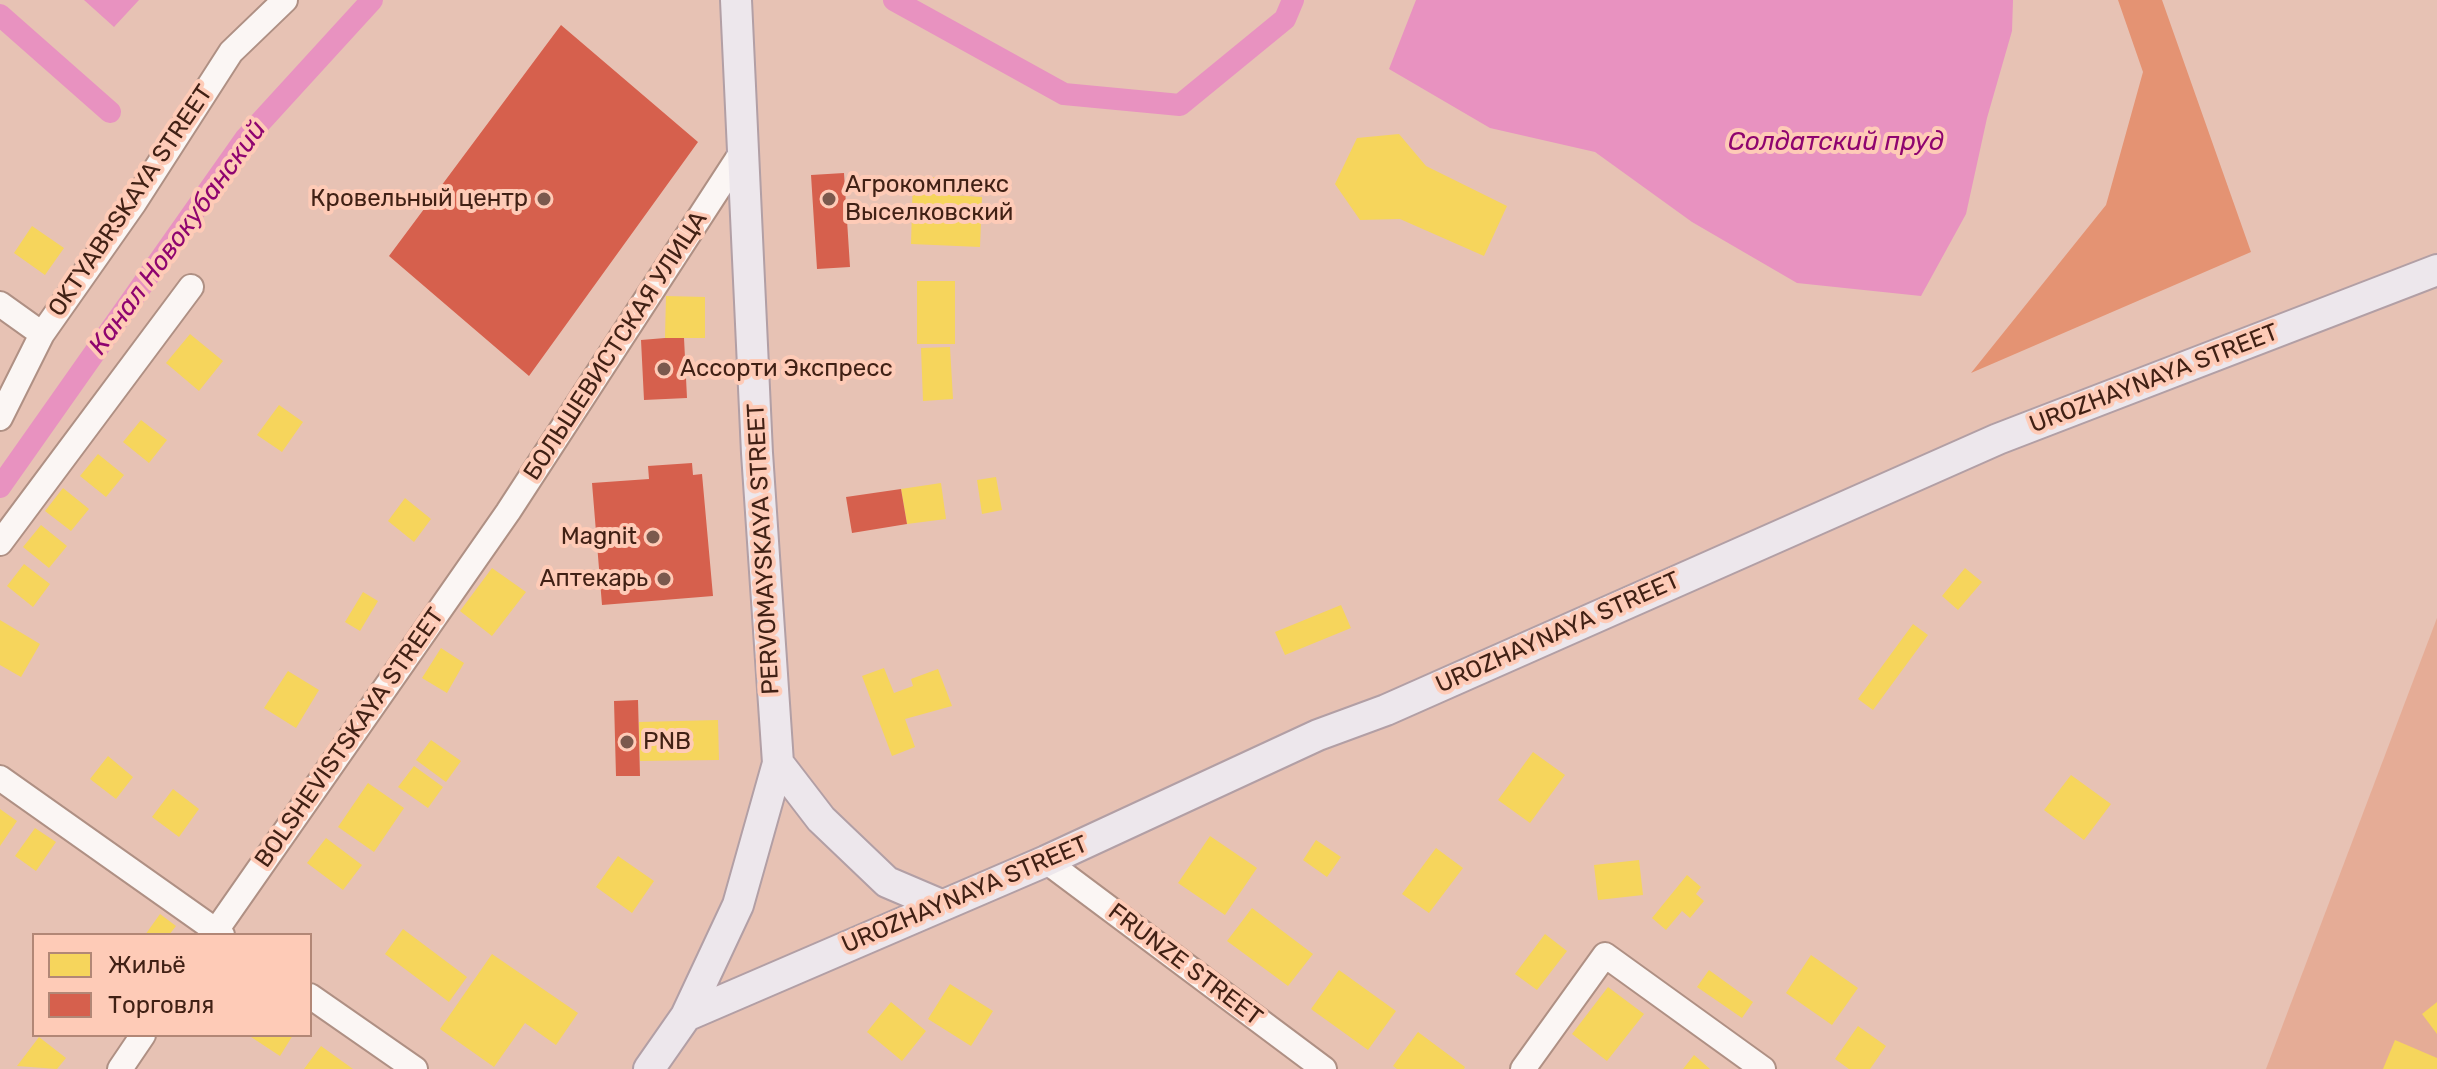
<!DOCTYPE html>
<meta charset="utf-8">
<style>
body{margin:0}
#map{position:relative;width:2437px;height:1069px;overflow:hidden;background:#e7c2b4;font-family:Rubik,sans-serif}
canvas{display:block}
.legend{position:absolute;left:32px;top:933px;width:280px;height:104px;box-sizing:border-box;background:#fecbb7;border:2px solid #b28776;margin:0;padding:10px 14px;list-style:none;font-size:24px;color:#412115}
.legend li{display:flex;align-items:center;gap:16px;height:40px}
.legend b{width:40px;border:2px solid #b28776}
</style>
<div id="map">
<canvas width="2437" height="1069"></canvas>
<ul class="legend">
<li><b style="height:22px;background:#f6d55c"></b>Жильё</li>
<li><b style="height:22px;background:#d6604d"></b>Торговля</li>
</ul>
</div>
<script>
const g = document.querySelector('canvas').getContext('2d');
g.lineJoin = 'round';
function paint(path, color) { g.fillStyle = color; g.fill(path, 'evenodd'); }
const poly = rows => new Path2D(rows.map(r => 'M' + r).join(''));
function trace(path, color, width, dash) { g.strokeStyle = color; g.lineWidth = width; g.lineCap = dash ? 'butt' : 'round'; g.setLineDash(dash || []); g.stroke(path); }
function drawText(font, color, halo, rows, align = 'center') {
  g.font = font + ' Rubik,sans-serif'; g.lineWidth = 8; g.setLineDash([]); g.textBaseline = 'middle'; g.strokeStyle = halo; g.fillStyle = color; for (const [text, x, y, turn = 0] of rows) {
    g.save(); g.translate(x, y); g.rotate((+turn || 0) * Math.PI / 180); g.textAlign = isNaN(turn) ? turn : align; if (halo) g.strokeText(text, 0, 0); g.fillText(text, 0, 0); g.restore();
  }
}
paint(poly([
 [2437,618,2437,1069,2266,1069]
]), '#e5ac96');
paint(poly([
 [2118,0,2162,0,2251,252,1971,373,2106,205,2143,72]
]), '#e49373');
paint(poly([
 [84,0,139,0,114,27],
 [1416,0,2013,0,2012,31,1987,118,1966,214,1921,296,1797,283,1692,222,1595,152,1490,128,1389,69]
]), '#e892c0');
paint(poly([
 [590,61,620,83,550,182,520,161],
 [664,119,690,137,670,165,644,147],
 [1399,134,1426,166,1507,206,1484,256,1400,219,1360,220,1335,184,1357,138],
 [913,176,950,178,949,195,982,197,980,247,911,244],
 [32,226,64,248,45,275,14,253],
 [917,281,955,281,955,344,917,344],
 [666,296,705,297,705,338,665,338],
 [190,334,223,361,199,391,166,363],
 [950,347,953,399,923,401,921,348],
 [279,405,303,422,282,452,257,435],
 [141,420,167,440,149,463,123,442],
 [98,454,124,475,106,497,80,476],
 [996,477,1002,510,982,514,977,480],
 [941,483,946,519,907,524,901,489],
 [63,488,89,509,71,531,45,511],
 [405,498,431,519,414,542,388,521],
 [41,525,67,546,49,568,23,547],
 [24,564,50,584,33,607,7,586],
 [492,568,526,592,492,636,460,611],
 [1965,568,1982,582,1958,610,1942,596],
 [363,592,378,601,360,631,345,622],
 [1341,605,1351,628,1285,655,1275,632],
 [0,620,40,644,21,677,0,665],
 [1913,624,1928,635,1873,710,1858,699],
 [441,648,464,663,447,693,422,678],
 [884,668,894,693,913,686,911,679,938,669,952,706,905,719,915,747,892,756,862,676],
 [288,671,319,690,296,728,264,708],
 [718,720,719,760,640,761,639,722],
 [431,740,461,761,446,782,416,760],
 [1533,752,1565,775,1530,823,1498,800],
 [108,756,133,777,116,799,90,779],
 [414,766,443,787,428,808,398,787],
 [2071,775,2111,804,2084,840,2044,810],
 [368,783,404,808,374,852,338,827],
 [173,789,199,809,179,837,152,817],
 [0,809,17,821,0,846],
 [35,828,56,842,36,871,15,856],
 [1210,836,1257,868,1225,915,1178,883],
 [326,838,362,865,343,890,307,863],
 [1316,840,1341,857,1327,877,1303,860],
 [1436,848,1463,868,1429,913,1402,894],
 [618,856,654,881,632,913,596,887],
 [1639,860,1643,895,1598,900,1594,865],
 [1687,875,1701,887,1696,894,1704,901,1690,918,1682,911,1666,930,1652,918],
 [1252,908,1313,954,1288,986,1227,941],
 [160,914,176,926,169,935,145,935],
 [403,929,467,977,449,1002,385,954],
 [1545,934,1567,951,1537,990,1515,974],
 [492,954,578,1013,556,1045,525,1023,494,1067,440,1029],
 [1811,955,1858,988,1832,1025,1786,993],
 [1339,970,1396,1011,1368,1050,1311,1009],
 [1709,970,1753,1002,1742,1018,1697,987],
 [950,984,993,1011,971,1046,928,1019],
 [1608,987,1644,1014,1607,1061,1572,1034],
 [891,1002,926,1031,902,1061,867,1032],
 [2437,1002,2437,1034,2422,1014],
 [1858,1026,1886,1046,1870,1069,1849,1069,1835,1059],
 [1418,1032,1465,1067,1464,1069,1397,1069,1393,1066],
 [248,1035,293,1035,280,1056],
 [39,1037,66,1058,57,1069,17,1066],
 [2395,1040,2437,1058,2437,1069,2383,1069],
 [321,1046,353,1069,304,1069],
 [1694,1055,1710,1069,1683,1069]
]), '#f6d55c');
paint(poly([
 [561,25,698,142,529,376,389,256],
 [844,173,850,267,817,269,811,175],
 [665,338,684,338,687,398,644,400,641,340],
 [692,463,693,475,702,474,713,596,602,605,592,483,649,479,648,466],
 [901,489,907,524,852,533,846,497],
 [638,700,640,776,616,776,614,701]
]), '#d6604d');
trace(poly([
 [894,0,1064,94,1180,105,1285,19,1293,0],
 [0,15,110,112],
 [0,487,245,139,372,0]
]), '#e892c0', 22);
const minor = poly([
 [0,304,42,334],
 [0,418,42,334,134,203,231,52,285,0],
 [0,543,191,287],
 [0,778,222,935],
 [1046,861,1324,1069],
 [213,935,508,512,744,149],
 [310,996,415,1069],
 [120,1069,143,1035],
 [1523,1069,1605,955,1763,1069]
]);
const major = poly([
 [778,763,821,819,887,882,941,905],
 [686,1016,1046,861,1318,735,1386,710,1998,439,2437,270],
 [649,1069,686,1016,738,905,778,763,757,453,736,0]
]);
trace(minor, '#af9084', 28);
trace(major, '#b29fa5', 34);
trace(minor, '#fbf6f4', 24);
trace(major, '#ede7ec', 30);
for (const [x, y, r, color] of [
 [544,199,8,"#7b594d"],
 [829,199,8,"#7b594d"],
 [664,369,8,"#7b594d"],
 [653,537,8,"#7b594d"],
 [664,579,8,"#7b594d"],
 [627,742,8,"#7b594d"]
]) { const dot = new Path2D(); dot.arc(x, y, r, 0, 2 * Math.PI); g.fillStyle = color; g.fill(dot); trace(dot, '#fecbb7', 3); }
drawText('24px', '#412115', '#fecbb7', [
 ["Агрокомплекс",845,185],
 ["Выселковский",845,213],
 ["Кровельный центр",528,199,"right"],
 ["Ассорти Экспресс",680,369],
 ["Magnit",637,537,"right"],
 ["Аптекарь",648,579,"right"],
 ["PNB",643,742]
], 'left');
drawText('24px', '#412115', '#fecbb7', [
 ["OKTYABRSKAYA STREET",131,201,-56],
 ["БОЛЬШЕВИСТСКАЯ УЛИЦА",616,346,-57],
 ["UROZHAYNAYA STREET",2154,379,-21],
 ["PERVOMAYSKAYA STREET",764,549,-93],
 ["UROZHAYNAYA STREET",1558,633,-24],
 ["BOLSHEVISTSKAYA STREET",350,738,-55],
 ["UROZHAYNAYA STREET",965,895,-23],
 ["FRUNZE STREET",1185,965,37]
]);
drawText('italic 26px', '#8f046f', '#fecbb7', [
 ["Солдатский пруд",1836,142],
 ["Канал Новокубанский",178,238,-54]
]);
</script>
